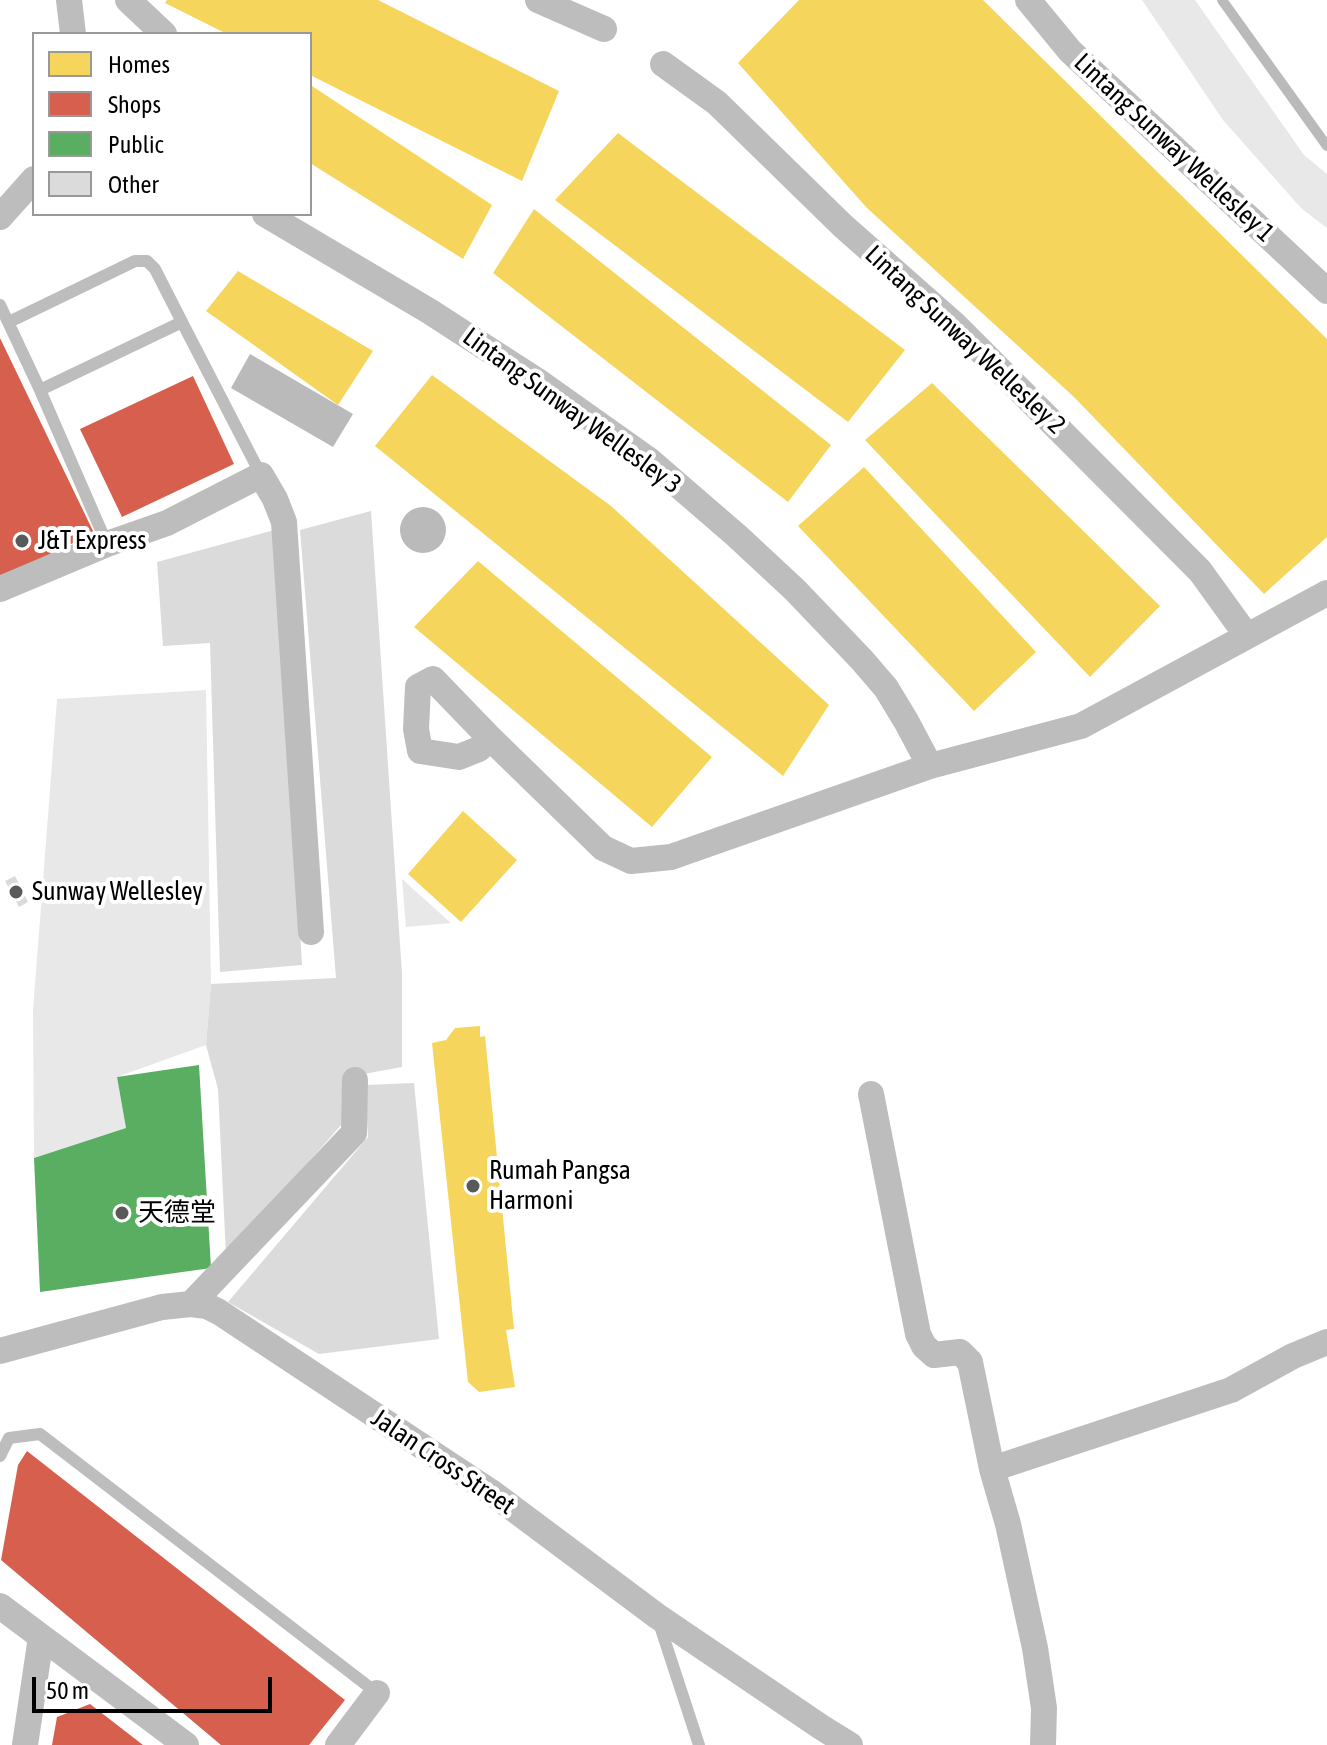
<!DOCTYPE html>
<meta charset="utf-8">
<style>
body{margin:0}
#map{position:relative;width:1327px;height:1745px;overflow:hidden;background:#fff;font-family:"Asap Condensed",sans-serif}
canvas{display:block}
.legend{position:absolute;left:32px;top:32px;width:280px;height:184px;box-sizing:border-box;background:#fff;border:2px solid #999;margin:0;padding:10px 14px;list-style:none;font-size:24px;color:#000}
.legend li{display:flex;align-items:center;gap:16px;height:40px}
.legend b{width:40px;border:2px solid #999}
.scale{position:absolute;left:32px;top:1677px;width:240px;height:36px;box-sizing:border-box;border:4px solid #000;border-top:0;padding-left:10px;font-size:24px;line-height:28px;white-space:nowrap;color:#000;-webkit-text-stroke:6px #fff;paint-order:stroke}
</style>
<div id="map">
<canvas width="1327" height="1745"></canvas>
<ul class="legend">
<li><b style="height:22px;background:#f6d55c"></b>Homes</li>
<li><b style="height:22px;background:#d6604d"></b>Shops</li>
<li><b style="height:22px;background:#5aae61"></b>Public</li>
<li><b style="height:22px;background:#dbdbdb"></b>Other</li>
</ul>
<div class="scale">50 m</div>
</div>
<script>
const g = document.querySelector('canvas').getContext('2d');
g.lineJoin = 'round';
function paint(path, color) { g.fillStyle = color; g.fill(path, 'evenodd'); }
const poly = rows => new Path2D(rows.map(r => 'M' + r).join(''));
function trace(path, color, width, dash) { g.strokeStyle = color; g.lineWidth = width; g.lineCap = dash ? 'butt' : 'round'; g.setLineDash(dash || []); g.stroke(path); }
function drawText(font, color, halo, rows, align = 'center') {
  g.font = font + ' "Asap Condensed","Noto Sans SC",sans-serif'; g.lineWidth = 8; g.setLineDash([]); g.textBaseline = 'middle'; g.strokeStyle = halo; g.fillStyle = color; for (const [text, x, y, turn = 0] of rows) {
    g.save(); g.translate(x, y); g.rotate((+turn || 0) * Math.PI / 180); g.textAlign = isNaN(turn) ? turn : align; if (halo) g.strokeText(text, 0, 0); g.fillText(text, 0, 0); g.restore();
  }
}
paint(poly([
 [1142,0,1195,0,1304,155,1327,174,1327,228,1301,208,1223,120],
 [206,690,211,984,206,1045,117,1077,126,1128,34,1158,33,1010,57,699],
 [402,879,451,923,406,927]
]), '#e8e8e8');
paint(poly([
 [250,354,353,414,333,447,231,388],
 '400 530a23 23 0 1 1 46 0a23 23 0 1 1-46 0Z'
]), '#bababa');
paint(poly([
 [167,0,378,0,559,91,522,181,310,75,310,34,227,34,165,3],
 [799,0,983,0,1327,339,1327,537,1264,594,1074,397,867,208,738,63],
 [312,86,492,205,463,259,310,163,310,89],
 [618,133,905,350,848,422,555,200],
 [534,209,831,445,788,502,493,273],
 [238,271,373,351,338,405,206,311],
 [432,375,611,506,829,705,783,776,375,446],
 [932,383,1160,606,1090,677,865,440],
 [864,467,1036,652,974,711,798,526],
 [478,561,712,757,652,827,414,627],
 [463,811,517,860,461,922,408,874],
 [480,1026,480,1037,485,1036,514,1329,506,1330,515,1387,479,1392,468,1382,432,1043,446,1040,455,1028]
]), '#f6d55c');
paint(poly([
 [0,338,94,533,0,578],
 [193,376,234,464,122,517,80,429],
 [27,1451,345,1700,309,1745,221,1745,1,1560,18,1465],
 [90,1704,143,1745,52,1745,57,1717]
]), '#d6604d');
paint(poly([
 [199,1065,211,1268,40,1292,34,1158,126,1128,117,1077]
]), '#5aae61');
trace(poly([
 [1222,0,1327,146]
]), '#bababa', 10);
paint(poly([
 [371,511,402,974,402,1067,342,1078,342,1124,226,1256,218,1089,206,1045,211,984,336,978,300,530],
 [278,529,302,965,220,972,210,643,163,646,157,562],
 [15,876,28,902,19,907,5,881],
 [414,1083,439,1339,319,1354,228,1302,368,1137,365,1085]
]), '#dbdbdb');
trace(poly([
 [0,305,40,390,107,544],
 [9,322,135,261,147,261,155,269,182,322],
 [40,390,182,322,261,475],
 [0,1456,9,1438,40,1434,377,1693],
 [659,1623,699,1745]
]), '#bdbdbd', 12);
trace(poly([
 [69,0,73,34],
 [128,0,164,34],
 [538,0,604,29],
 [1028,0,1070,51,1327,291],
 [663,64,717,103,843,226,954,324,1200,571,1247,636],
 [265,214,429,311,542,384,649,460,737,536,795,590,862,660,886,688,906,721,930,766],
 [0,217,34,179],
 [0,589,107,544,167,523,261,475,275,499,284,522,311,932],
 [489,737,479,749,459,757,420,751,416,729,418,687,433,679,489,737,603,848,631,861,671,857,930,766,1081,726,1327,593],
 [871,1094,918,1334,924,1346,934,1355,960,1352,970,1362,992,1469,1008,1524,1035,1648,1044,1708,1043,1745],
 [191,1304,354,1133,355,1080],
 [0,1351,162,1307,191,1304,207,1306,219,1312,491,1492,657,1616,821,1727,850,1745],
 [992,1469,1231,1390,1293,1356,1327,1342],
 [0,1606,186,1745],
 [25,1745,41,1637],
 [338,1745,377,1693]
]), '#bdbdbd', 26);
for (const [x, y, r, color] of [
 [22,541,8,"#595959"],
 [16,892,8,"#595959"],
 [473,1186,8,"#595959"],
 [122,1213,8,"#595959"]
]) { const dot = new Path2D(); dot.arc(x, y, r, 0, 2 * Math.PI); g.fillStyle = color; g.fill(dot); trace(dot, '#fff', 3); }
drawText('26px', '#000', '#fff', [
 ["Lintang Sunway Wellesley 1",1174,148,43],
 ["Lintang Sunway Wellesley 2",965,340,43],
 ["Lintang Sunway Wellesley 3",572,411,36],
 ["Jalan Cross Street",443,1462,34]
]);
drawText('26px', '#000', '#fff', [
 ["J&T Express",38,541],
 ["Sunway Wellesley",32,892],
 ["Rumah Pangsa",489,1171],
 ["Harmoni",489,1201],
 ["天德堂",138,1213]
], 'left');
</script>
